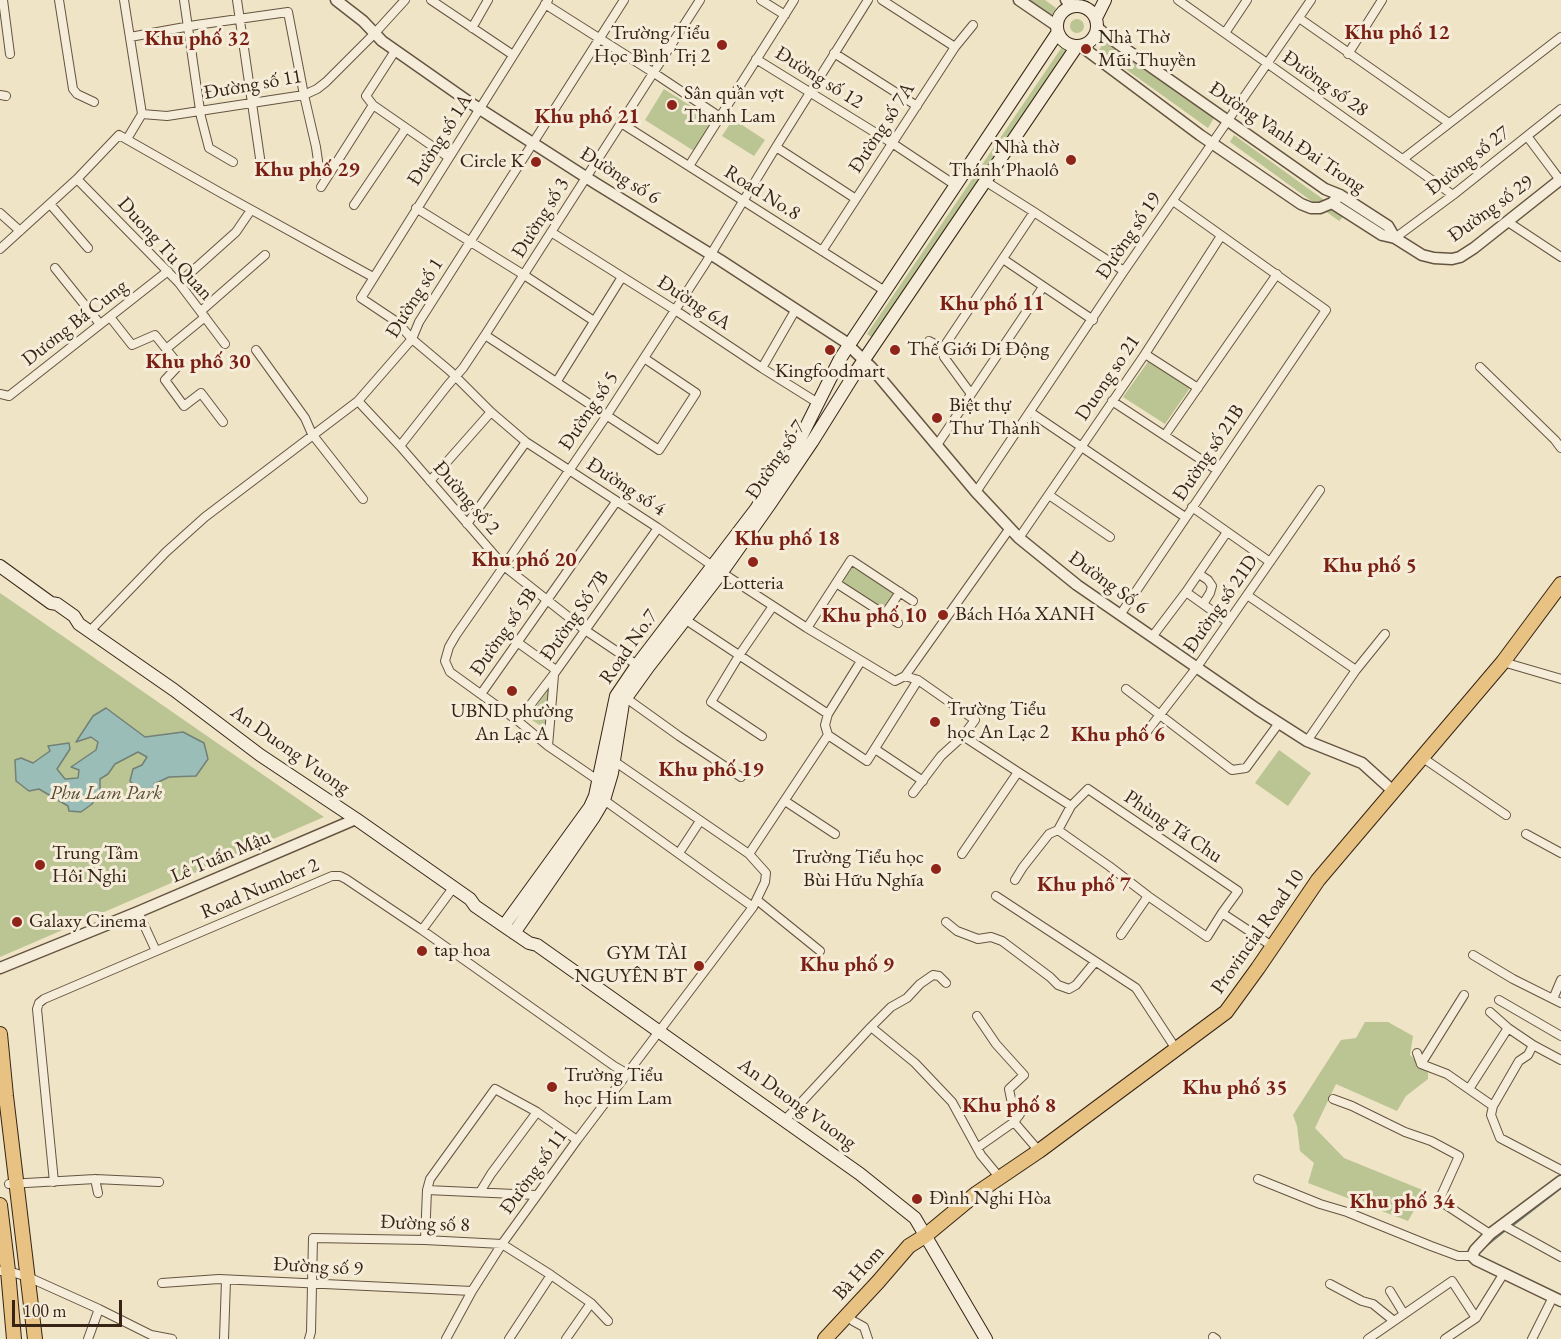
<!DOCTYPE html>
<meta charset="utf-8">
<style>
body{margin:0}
#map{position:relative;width:1561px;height:1339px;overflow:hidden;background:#efe4c5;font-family:"EB Garamond",serif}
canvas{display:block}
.scale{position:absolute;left:12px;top:1300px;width:110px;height:27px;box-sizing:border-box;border:3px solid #372416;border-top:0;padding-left:8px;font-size:18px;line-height:21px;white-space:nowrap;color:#372416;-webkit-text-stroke:4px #f5edd9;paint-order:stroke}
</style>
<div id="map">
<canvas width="1561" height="1339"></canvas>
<div class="scale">100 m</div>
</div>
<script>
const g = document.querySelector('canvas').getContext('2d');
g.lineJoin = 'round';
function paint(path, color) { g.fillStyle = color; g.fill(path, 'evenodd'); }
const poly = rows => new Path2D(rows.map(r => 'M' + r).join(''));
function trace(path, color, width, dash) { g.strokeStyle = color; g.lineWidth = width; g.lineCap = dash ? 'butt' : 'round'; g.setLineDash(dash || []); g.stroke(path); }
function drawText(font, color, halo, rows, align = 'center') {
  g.font = font + ' "EB Garamond",serif'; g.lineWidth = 6; g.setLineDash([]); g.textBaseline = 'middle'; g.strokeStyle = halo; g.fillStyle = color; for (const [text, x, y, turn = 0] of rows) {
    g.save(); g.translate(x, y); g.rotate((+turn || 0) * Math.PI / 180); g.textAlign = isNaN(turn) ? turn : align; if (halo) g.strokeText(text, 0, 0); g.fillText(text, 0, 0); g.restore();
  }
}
paint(poly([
 [1026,0,1045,0,1056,8,1051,17],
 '1070 26a7 7 0 1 1 14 0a7 7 0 1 1-14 0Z',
 [1104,42,1214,118,1208,128,1099,50],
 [1062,47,1069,52,873,338,867,334],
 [664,89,713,120,694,151,645,120],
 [733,119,765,140,754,156,722,136],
 [1234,135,1345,215,1339,221,1230,142],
 [1150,359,1192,385,1165,424,1123,397],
 [852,567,894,593,884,610,842,583],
 [0,593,80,648,324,817,0,957],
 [551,686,548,727,545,729,532,720,530,715],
 [1279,750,1311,773,1288,806,1255,783],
 [1365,1022,1388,1022,1413,1036,1410,1055,1428,1071,1428,1079,1406,1096,1397,1111,1336,1084,1315,1128,1344,1158,1425,1191,1408,1221,1308,1183,1314,1163,1300,1151,1297,1126,1293,1115,1341,1040,1356,1038]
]), '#bbc493');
const water = poly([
 [106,708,145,737,183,732,204,743,208,759,196,776,169,777,154,784,155,791,143,795,130,781,133,769,142,765,147,757,138,752,115,764,108,774,100,779,100,790,92,804,81,812,69,811,68,806,39,789,29,791,16,781,15,760,21,758,33,763,50,751,48,746,69,743,70,749,57,769,65,779,78,778,79,770,71,767,96,750,98,742,91,737,76,742,93,716,106,708]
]);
paint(water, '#9abeb7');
trace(water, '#728077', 1.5);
trace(poly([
 [1512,1226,1561,1188],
 [1486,1246,1507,1229]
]), '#728077', 2);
const minor = poly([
 [3,0,10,54],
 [59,0,73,89,77,94,94,102],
 [124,0,142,114,127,139],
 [184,0,201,117,209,148,233,162],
 [237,0,261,165],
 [431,0,513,55],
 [548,0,361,298,397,322,412,339,450,371,491,412,526,442,658,528,727,576,807,628,895,681,905,676,1010,528],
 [761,0,785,15],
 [882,0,955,47],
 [1178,0,1453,195],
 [545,4,654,73,720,117],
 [1299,18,1449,123],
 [472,28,488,0],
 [1225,33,1247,0],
 [130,37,196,25,288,12,304,95,316,147,319,168],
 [395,51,366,96,373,105,448,157],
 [834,53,917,106],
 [1348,54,1382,0],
 [756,59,892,143,955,185],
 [0,95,6,96],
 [142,114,167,116,304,95,317,89,326,82,374,34,405,0],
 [621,123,885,291],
 [1527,136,1560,180],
 [776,147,856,199],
 [1403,159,1561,37],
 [689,166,794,0],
 [77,179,179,283,225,344],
 [985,181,1034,212,1124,271],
 [321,187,373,105],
 [50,204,88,248],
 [354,205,406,128],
 [416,208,524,275,594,321],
 [0,213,20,231],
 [1508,222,1561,257],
 [551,232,675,310,762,368,818,403],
 [1395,238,1453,195,1561,109],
 [0,249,77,179,119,135,221,193,373,277],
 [822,251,955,47,973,25],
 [1003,259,1093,320],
 [55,268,100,324],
 [179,283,236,232,251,210],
 [201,311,265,255],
 [110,317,132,345,155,335,179,365,165,380,184,406,201,393,223,422],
 [485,335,659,450,696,393,644,358],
 [929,341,943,348],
 [166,349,205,317],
 [256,350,305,418,312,434,363,499],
 [1145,354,1198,388],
 [1480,367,1555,440,1561,448],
 [762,368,796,309],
 [557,381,622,277],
 [0,394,9,396,168,271],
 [971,394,944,357,943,348,1034,212],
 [358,401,400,446,504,566,585,630,640,667],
 [1112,401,1217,470],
 [1030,412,1185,517],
 [1165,435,1277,274],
 [937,445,1043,287],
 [400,446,448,385,463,368,485,335,700,0],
 [430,481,491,412],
 [976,492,1124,271,1311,0],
 [1049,495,1110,537],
 [1192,507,1270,562],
 [467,524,526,442],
 [1019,538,1145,354,1221,236],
 [1199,574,1208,580,1212,586,1210,593,1203,604],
 [836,583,898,623],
 [1186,592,1228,622],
 [1247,595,1356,670],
 [885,614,900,592],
 [1120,615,1326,310,1173,201],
 [686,620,828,714],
 [807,628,851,560,913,601],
 [90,631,166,552,205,517,358,401,412,339,419,322,624,0],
 [1152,637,1186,592,1227,532],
 [517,642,556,670],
 [1503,662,1561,679],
 [905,676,918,680,975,720,963,736,1018,772,1071,806,1088,789,1238,891,1222,913,1272,946],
 [1126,689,1232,770,1246,768,1279,723],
 [481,694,616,502],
 [626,698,679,736,741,777],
 [518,721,554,674,658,528],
 [1145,734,1197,667,1320,490],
 [828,735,867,761,918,680],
 [762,736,711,702,740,654,773,606],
 [1307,741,1356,670,1385,634],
 [548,746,554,675],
 [875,749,923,781],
 [1423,758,1506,815],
 [602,783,548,746,518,721,450,672,445,661,449,647,456,635,504,566,607,415,705,264,776,147,868,0],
 [913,793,941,756,963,736],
 [604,800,753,907],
 [785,801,835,834],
 [1071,806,1058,830,1109,866,1148,896,1207,937,1222,913],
 [1526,834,1561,853],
 [679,853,700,821],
 [749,854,828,735,825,725,828,714,861,661],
 [962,854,1018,772],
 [1015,880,1023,867,1049,834,1058,830],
 [996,896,1136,988,1176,1049],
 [757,900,820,951],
 [138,912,156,951],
 [946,922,957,931,978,939,991,937,1002,941,1050,977,1058,985,1069,989,1076,985,1095,962],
 [422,930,453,888],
 [1121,935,1148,896],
 [1473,955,1513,979,1561,1003],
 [1553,999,1561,980],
 [1499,1000,1561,1036],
 [1490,1012,1508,1028,1533,1045,1561,1060],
 [977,1016,996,1044,1024,1075,1009,1089,1011,1099,1020,1114,1014,1122,1039,1151],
 [871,1027,915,1063,952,1102,981,1155,1000,1178],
 [1417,1053,1421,1064,1447,1074,1493,1106,1491,1115,1500,1138,1561,1170],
 [1421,1064,1464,995],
 [1469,1089,1508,1028],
 [1333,1099,1352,1106,1405,1132,1431,1141,1459,1156,1441,1196,1446,1205,1490,1234],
 [1493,1106,1519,1061,1528,1055,1533,1045],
 [785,1120,871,1027,891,1007,907,998,920,984,933,975,939,976,946,983],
 [977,1148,1014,1122],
 [95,1179,98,1193],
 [1258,1179,1320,1204,1347,1212,1431,1246,1458,1256,1472,1256],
 [54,1182,37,1009,39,1003,44,999,332,876,340,876,346,879,422,930,614,1066,628,1074],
 [9,1184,95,1179,159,1182],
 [427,1190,536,1195],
 [480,1192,491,1174,537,1112],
 [1503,1225,1561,1257],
 [425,1240,427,1190,430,1179,495,1089,537,1112,577,1140],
 [0,1271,8,1271,28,1277,99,1309,151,1335,172,1339],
 [162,1283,219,1279,472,1291],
 [1330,1284,1362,1301,1373,1304,1394,1321],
 [1390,1291,1404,1314],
 [847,1316,853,1321,864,1327,868,1339],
 [1213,1337,1216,1339],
 [88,1339,99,1309],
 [224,1339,226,1280],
 [309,1339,311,1332,313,1238,425,1240,502,1244,551,1275,591,1303,608,1321],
 [446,1339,472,1291,502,1244,577,1140,753,907,765,882,766,873,749,854,614,761],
 [509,1339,551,1275],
 [566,1339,591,1303],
 [1368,1339,1452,1281,1476,1318],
 [1445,1339,1476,1318,1504,1273],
 [1532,1339,1553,1297]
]);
const tertiary = poly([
 [336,0,363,21,382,41,472,104,595,183,720,260,844,341,871,367,976,492,1019,538,1077,585,1257,709,1307,741,1362,763,1393,791],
 [1019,0,1057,26],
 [1066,0,1074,6],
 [1097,27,1107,36,1325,189,1340,195,1388,226,1395,238],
 [1081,46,1200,135,1301,204,1311,208,1320,208,1332,203,1340,195],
 [1332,203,1382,235,1395,238,1422,255,1434,258,1452,259,1460,257,1474,248,1561,179],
 [0,968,138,912,356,819],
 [1561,1181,1490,1234,1475,1250,1472,1256,1476,1260,1561,1301]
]);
const secondary = poly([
 '1057 26a20 20 0 1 1 40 0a20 20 0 1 1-40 0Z',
 [1096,18,1105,0],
 [0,566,51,603,57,604,74,616,79,624,174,690,260,755,356,819,470,899,475,906,504,926,529,943,537,945,860,1174,915,1218,986,1339],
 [508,920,590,807,595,796,616,696,637,665,756,509,801,437,840,359,849,345,1058,32],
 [514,933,594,817,604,800,612,773,623,703,626,698,649,666,722,572,770,504,812,442,857,370,1077,46]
]);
const primary = poly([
 [0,1034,6,1096,35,1339],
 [0,1205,8,1271,14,1339],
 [825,1339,878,1282,909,1246,925,1236,977,1193,1039,1151,1226,1012,1258,968,1318,880,1503,662,1561,584]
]);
trace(minor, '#655442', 10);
trace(tertiary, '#655442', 13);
trace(secondary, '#372416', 14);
trace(primary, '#372416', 16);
trace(minor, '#f5edd9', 8);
trace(tertiary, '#f5edd9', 10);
trace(secondary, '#f5edd9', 12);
trace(primary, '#e8c282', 14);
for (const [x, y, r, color] of [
 [722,45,6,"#8f2418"],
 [1086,49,6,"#8f2418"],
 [672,105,6,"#8f2418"],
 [1071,160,6,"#8f2418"],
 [536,162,6,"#8f2418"],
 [830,350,6,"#8f2418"],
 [895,350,6,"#8f2418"],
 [937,418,6,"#8f2418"],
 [753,562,6,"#8f2418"],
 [943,615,6,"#8f2418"],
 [512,691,6,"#8f2418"],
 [935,722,6,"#8f2418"],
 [40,865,6,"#8f2418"],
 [936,869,6,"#8f2418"],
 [17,922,6,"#8f2418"],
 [422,951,6,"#8f2418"],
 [699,966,6,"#8f2418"],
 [552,1087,6,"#8f2418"],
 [917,1199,6,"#8f2418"]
]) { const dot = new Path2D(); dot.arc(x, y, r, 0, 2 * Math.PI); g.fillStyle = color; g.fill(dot); trace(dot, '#f5edd9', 2); }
drawText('20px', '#372416', '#f5edd9', [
 ["Trường Tiểu",710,34,"right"],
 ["Học Bình Trị 2",710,57,"right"],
 ["Nhà Thờ",1098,38],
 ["Mũi Thuyền",1098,61],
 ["Sân quần vợt",684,94],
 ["Thanh Lam",684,117],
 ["Nhà thờ",1059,148,"right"],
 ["Thánh Phaolô",1059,171,"right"],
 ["Circle K",524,162,"right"],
 ["Thế Giới Di Động",907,350],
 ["Kingfoodmart",830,372,"center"],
 ["Biệt thự",949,406],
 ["Thư Thành",949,429],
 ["Lotteria",753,584,"center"],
 ["Bách Hóa XANH",955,615],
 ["Trường Tiểu",947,710],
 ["học An Lạc 2",947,733],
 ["UBND phường",512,712,"center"],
 ["An Lạc A",512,735,"center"],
 ["Trung Tâm",52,854],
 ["Hôi Nghi",52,877],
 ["Trường Tiểu học",924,858,"right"],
 ["Bùi Hữu Nghĩa",924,881,"right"],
 ["Galaxy Cinema",29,922],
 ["tap hoa",434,951],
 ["GYM TÀI",687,954,"right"],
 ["NGUYÊN BT",687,977,"right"],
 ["Trường Tiểu",564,1076],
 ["học Him Lam",564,1099],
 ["Đình Nghi Hòa",929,1199]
], 'left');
drawText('20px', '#372416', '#f5edd9', [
 ["Đường số 12",819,78,32],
 ["Đường số 28",1325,84,35],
 ["Đường số 11",253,85,-10],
 ["Đường số 7A",882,128,-57],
 ["Đường Vành Đai Trong",1287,138,34],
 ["Đường số 1A",440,140,-58],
 ["Đường số 27",1468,161,-38],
 ["Đường số 6",620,176,32],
 ["Road No.8",762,193,32],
 ["Đường số 29",1491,209,-36],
 ["Đường số 3",541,218,-58],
 ["Đường số 19",1129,236,-56],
 ["Duong Tu Quan",165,249,48],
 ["Đường số 1",415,298,-58],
 ["Đường 6A",694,303,33],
 ["Dương Bá Cung",75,323,-38],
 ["Duong so 21",1108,378,-56],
 ["Đường số 5",589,411,-56],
 ["Đường số 21B",1209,453,-56],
 ["Đường số 7",776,460,-56],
 ["Đường số 4",626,487,33],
 ["Đường số 2",466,498,49],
 ["Đường Số 6",1108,583,36],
 ["Đường số 21D",1221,604,-55],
 ["Đường Số 7B",575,616,-55],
 ["Đường số 5B",504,632,-55],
 ["Road No.7",629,647,-55],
 ["An Duong Vuong",290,750,35],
 ["Phùng Tá Chu",1173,827,34],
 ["Lê Tuấn Mậu",221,857,-23],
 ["Road Number 2",260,889,-23],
 ["Provincial Road 10",1258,932,-55],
 ["An Duong Vuong",797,1104,36],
 ["Đường số 11",534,1172,-54],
 ["Đường số 8",425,1224,2],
 ["Đường số 9",318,1267,3],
 ["Bà Hom",859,1273,-48]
]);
drawText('italic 20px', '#584c35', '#f5edd9', [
 ["Phu Lam Park",106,794]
]);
drawText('bold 21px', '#7a1f14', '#f5edd9', [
 ["Khu phố 12",1397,33],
 ["Khu phố 32",197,39],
 ["Khu phố 21",587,117],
 ["Khu phố 29",307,170],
 ["Khu phố 11",992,304],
 ["Khu phố 30",198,362],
 ["Khu phố 18",787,539],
 ["Khu phố 20",524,560],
 ["Khu phố 5",1370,566],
 ["Khu phố 10",874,616],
 ["Khu phố 6",1118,735],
 ["Khu phố 19",711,770],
 ["Khu phố 7",1084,885],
 ["Khu phố 9",847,965],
 ["Khu phố 35",1235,1088],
 ["Khu phố 8",1009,1106],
 ["Khu phố 34",1402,1202]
]);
</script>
